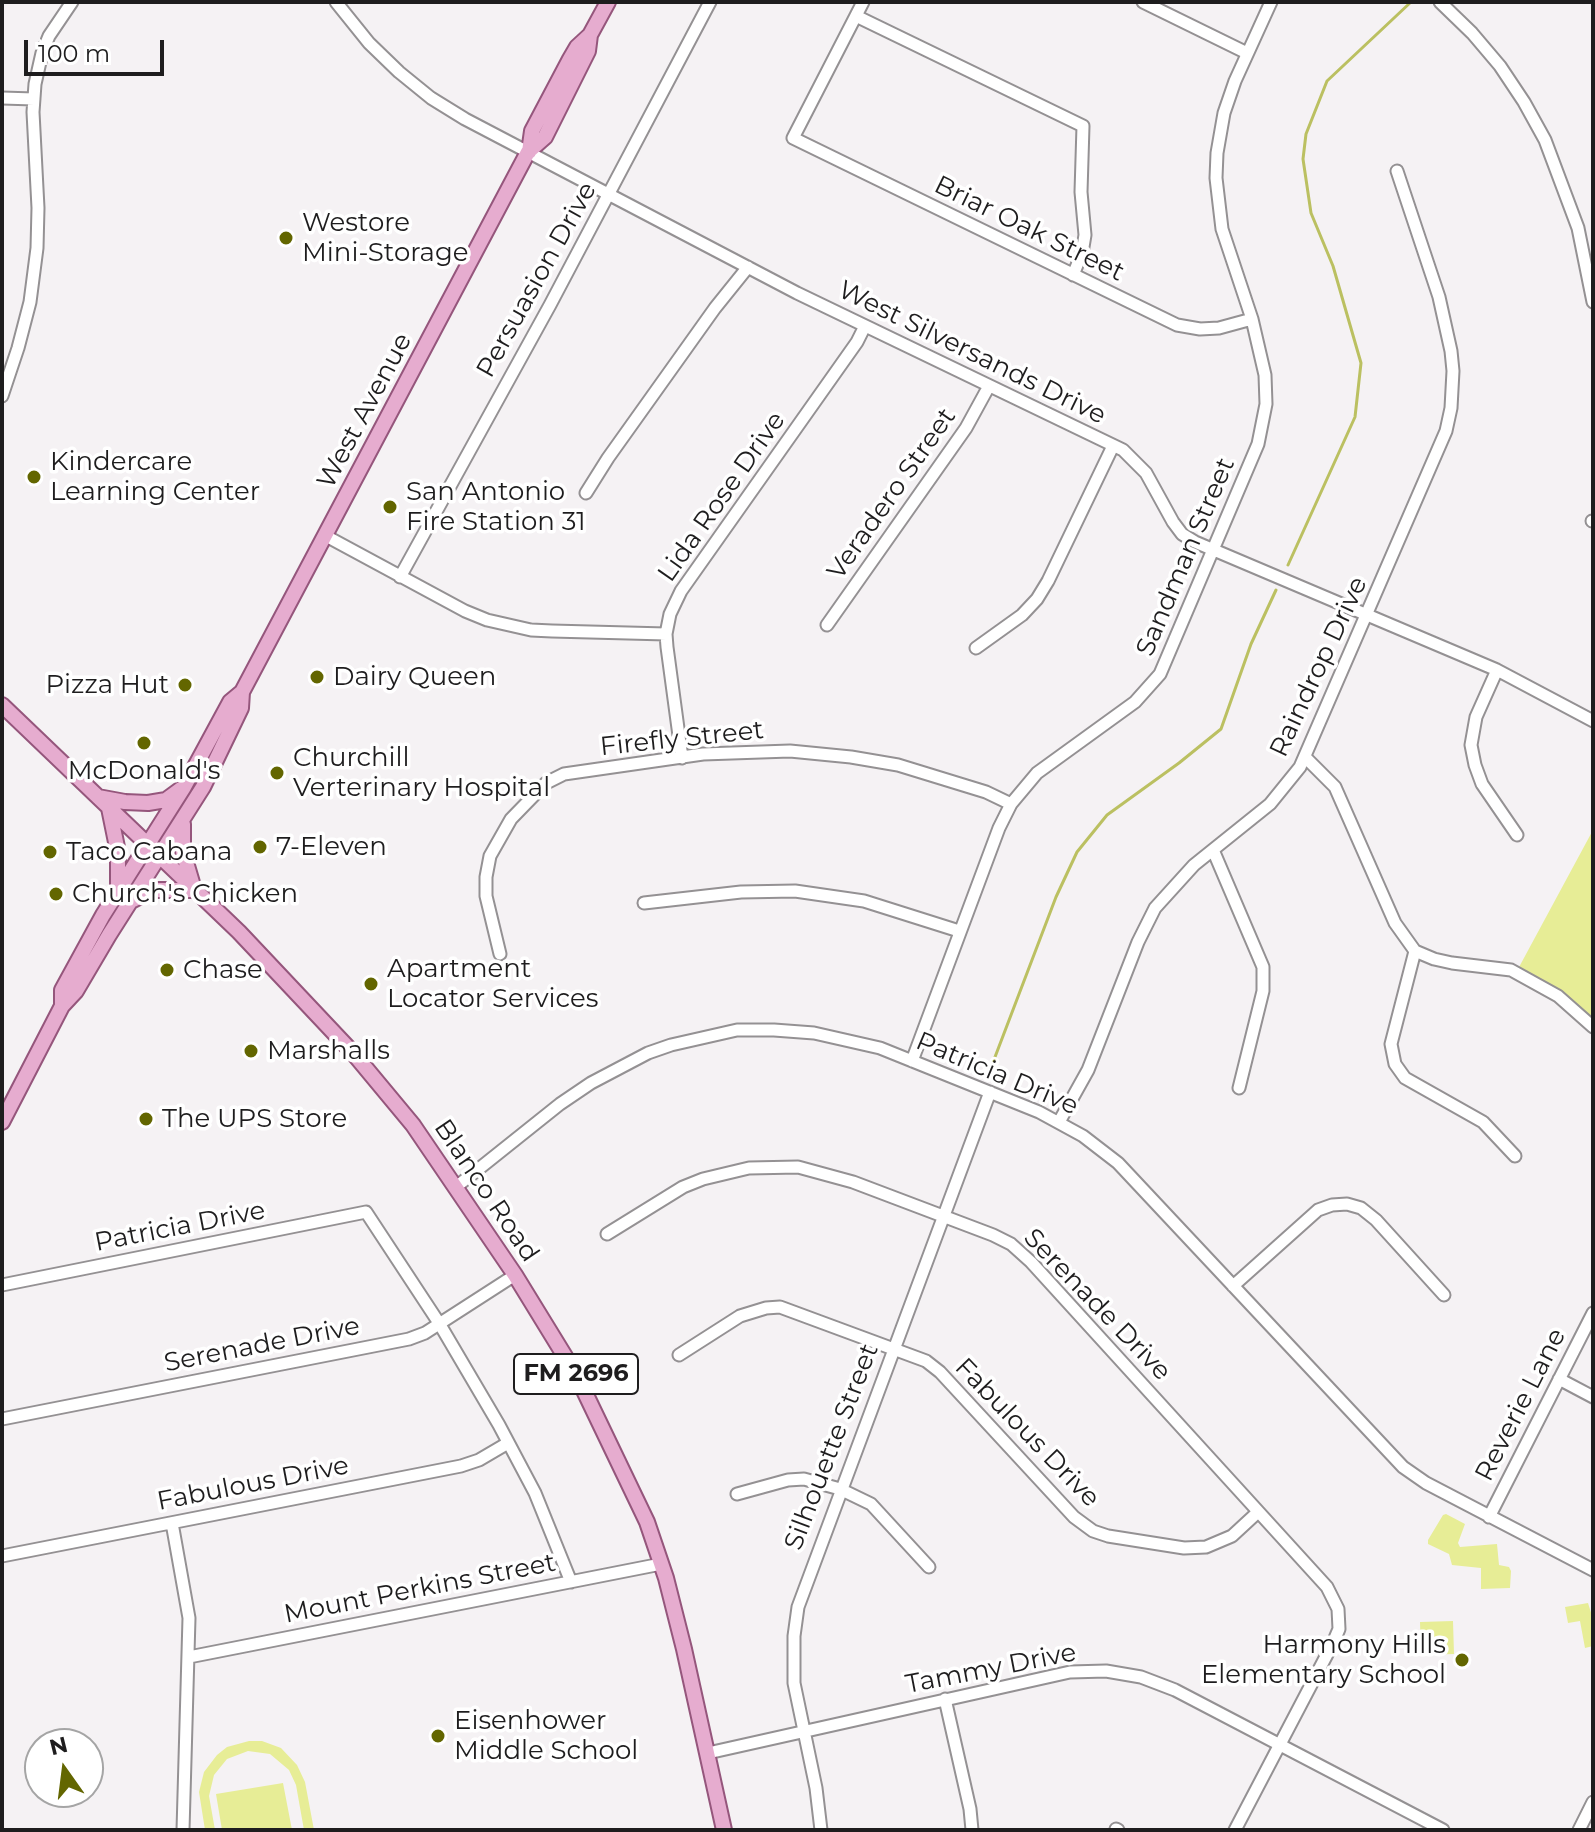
<!DOCTYPE html>
<style>
body{margin:0}
#map{position:relative;width:1595px;height:1832px;overflow:hidden;background:#f5f2f4;font-family:Montserrat,sans-serif}
canvas{display:block}
.frame{position:absolute;inset:0;border:4px solid #1e1d1e;pointer-events:none}
.north{position:absolute;left:24px;top:1728px;width:80px;height:80px;box-sizing:border-box;background:#fff;border:2px solid #a5a5a5;border-radius:50%;rotate:346deg;font-size:22px;font-weight:700;line-height:32px;text-align:center;color:#1e1d1e}
.north::after{content:'';display:block;margin:auto;width:28px;height:36px;background:#636600;clip-path:polygon(50% 0,100% 100%,50% 72%,0 100%)}
.scale{position:absolute;left:24px;top:40px;width:140px;height:36px;box-sizing:border-box;border:4px solid #1e1d1e;border-top:0;padding-left:10px;font-size:24px;line-height:28px;white-space:nowrap;color:#1e1d1e;-webkit-text-stroke:6px #fff;paint-order:stroke}
</style>
<div id="map">
<canvas width="1595" height="1832"></canvas>
<div class="frame"></div>
<div class="north">N</div>
<div class="scale">100 m</div>
</div>
<script>
const g = document.querySelector('canvas').getContext('2d');
g.lineJoin = 'round';
function paint(path, color) { g.fillStyle = color; g.fill(path, 'evenodd'); }
const poly = rows => new Path2D(rows.map(r => 'M' + r).join(''));
function trace(path, color, width, dash) { g.strokeStyle = color; g.lineWidth = width; g.lineCap = dash ? 'butt' : 'round'; g.setLineDash(dash || []); g.stroke(path); }
function drawText(font, color, halo, rows, align = 'center') {
  g.font = font + ' Montserrat,sans-serif'; g.lineWidth = 7; g.setLineDash([]); g.textBaseline = 'middle'; g.strokeStyle = halo; g.fillStyle = color; for (const [text, x, y, turn = 0] of rows) {
    g.save(); g.translate(x, y); g.rotate((+turn || 0) * Math.PI / 180); g.textAlign = isNaN(turn) ? turn : align; if (halo) g.strokeText(text, 0, 0); g.fillText(text, 0, 0); g.restore();
  }
}
paint(poly([
 [1593,830,1593,1019,1564,995,1518,969],
 [1446,1514,1465,1524,1458,1543,1460,1547,1497,1544,1499,1565,1509,1567,1511,1571,1510,1588,1481,1589,1481,1568,1452,1565,1449,1554,1428,1544,1428,1540,1443,1515],
 [1588,1603,1593,1619,1593,1646,1585,1648,1580,1621,1568,1623,1565,1607],
 [1453,1621,1454,1654,1421,1655,1420,1622],
 [249,1741,262,1741,281,1748,297,1765,305,1782,314,1830,304,1830,296,1785,289,1770,270,1754,248,1751,227,1759,214,1775,209,1796,215,1830,205,1830,199,1792,204,1772,217,1755,227,1747],
 [283,1783,292,1830,222,1830,216,1794]
]), '#e7ed96');
trace(poly([
 [1288,565,1355,417,1361,363,1333,266,1311,213,1303,159,1306,134,1327,81,1411,2],
 [987,1078,1056,897,1077,852,1107,815,1179,763,1221,729,1251,644,1276,590]
]), '#bbc061', 3);
const minor = poly([
 [336,2,369,43,399,72,431,98,465,119,797,293,1123,450,1146,473,1173,522,1182,534,1195,542,1497,670,1593,721],
 [863,2,793,138,1177,325,1200,329,1219,328,1252,319],
 [1143,2,1247,53],
 [1440,2,1472,33,1500,66,1524,102,1545,140,1578,228,1593,302],
 [856,16,1083,126,1081,192,1085,235,1082,253,1073,275],
 [2,98,34,99],
 [2,396,18,348,30,302,37,248,38,208,33,112,35,84,42,53,49,36,72,2],
 [586,493,608,458,715,308,748,267],
 [1592,521,1593,521],
 [326,536,465,611,487,620,531,630,552,631,666,634],
 [400,577,550,305,710,2],
 [827,625,966,428,989,386],
 [976,648,1022,615,1037,599,1048,581,1113,446],
 [1497,670,1476,717,1471,745,1475,765,1482,784,1517,835],
 [1305,757,1335,787,1395,923,1415,951,1434,959,1452,963,1511,970,1558,996,1593,1027],
 [682,758,667,647,666,634,670,614,681,591,857,342,865,326],
 [1213,850,1263,967,1263,991,1239,1088],
 [644,903,741,892,795,891,864,901,959,931],
 [1415,951,1391,1044,1395,1064,1405,1078,1483,1122,1515,1156],
 [500,954,486,896,486,877,490,856,511,819,546,783,564,774,703,754,790,751,851,757,898,765,986,792,1011,804],
 [912,1061,999,828,1011,804,1037,773,1135,702,1160,674,1258,444,1266,404,1265,375,1252,319,1222,229,1216,178,1217,153,1224,113,1235,81,1271,2],
 [1059,1122,1088,1070,1138,942,1155,908,1194,865,1270,804,1300,767,1446,431,1451,408,1453,371,1451,351,1439,297,1397,171],
 [456,1187,560,1104,591,1083,648,1053,671,1045,737,1030,774,1030,814,1033,880,1048,1039,1112,1083,1136,1118,1163,1403,1467,1426,1483,1593,1570],
 [607,1234,683,1187,703,1179,749,1168,798,1167,853,1182,993,1235,1011,1244,1031,1262,1327,1587,1338,1609,1339,1629,1333,1643,1235,1830],
 [2,1285,366,1212,439,1323,499,1425,535,1493,571,1582],
 [1233,1286,1318,1210,1332,1205,1347,1204,1361,1208,1376,1220,1444,1295],
 [679,1355,740,1316,766,1308,780,1307,926,1361,940,1372,1074,1517,1093,1531,1108,1536,1184,1548,1206,1547,1232,1536,1258,1512],
 [1559,1379,1593,1397],
 [2,1419,409,1339,425,1333,515,1275],
 [737,1494,788,1480,804,1479,840,1489,871,1504,929,1567],
 [1489,1517,1593,1313],
 [172,1523,189,1618,183,1830],
 [2,1556,461,1466,479,1460,508,1443],
 [189,1657,661,1564],
 [945,1699,970,1809,972,1830],
 [708,1753,1070,1672,1106,1671,1141,1677,1175,1690,1443,1830],
 [1116,1829,1118,1830],
 [821,1830,816,1788,794,1683,794,1636,798,1607,990,1092],
 [1579,1830,1593,1802]
]);
const major = poly([
 [529,152,532,131,570,59,577,47,590,35],
 [2,705,239,932,354,1054,413,1125,515,1275,577,1376,647,1522,666,1578,684,1649,724,1830],
 [98,797,125,802,148,803,166,800,181,789],
 [109,808,118,852,118,890],
 [183,824,183,852,193,886],
 [133,900,152,890,194,890],
 [62,1006,62,990,103,915,184,787,230,702,242,692,528,152,545,137,588,51,590,35,608,2],
 [2,1122,62,1006,76,991,109,935,203,787,241,708,242,692]
]);
trace(minor, '#949193', 15);
trace(major, '#95567c', 18);
trace(minor, '#fff', 11);
trace(major, '#e6accf', 14);
for (const [x, y, r, color] of [
 [286,238,8,"#636600"],
 [34,477,8,"#636600"],
 [390,507,8,"#636600"],
 [317,677,8,"#636600"],
 [185,685,8,"#636600"],
 [144,743,8,"#636600"],
 [277,773,8,"#636600"],
 [260,847,8,"#636600"],
 [50,852,8,"#636600"],
 [56,894,8,"#636600"],
 [167,970,8,"#636600"],
 [371,984,8,"#636600"],
 [251,1051,8,"#636600"],
 [146,1119,8,"#636600"],
 [1462,1660,8,"#636600"],
 [438,1736,8,"#636600"]
]) { const dot = new Path2D(); dot.arc(x, y, r, 0, 2 * Math.PI); g.fillStyle = color; g.fill(dot); trace(dot, '#fff', 3); }
for (const [x, y, w] of [
 [576,1374,124]
]) { const box = new Path2D(); box.roundRect(x - w / 2, y - 20, w, 40, 6); g.fillStyle = '#fff'; g.fill(box); trace(box, '#1e1d1e', 2); }
drawText('bold 24px', '#1e1d1e', null, [
 ["FM 2696",576,1374]
]);
drawText('26px', '#1e1d1e', '#fff', [
 ["Westore",302,223],
 ["Mini-Storage",302,253],
 ["Kindercare",50,462],
 ["Learning Center",50,492],
 ["San Antonio",406,492],
 ["Fire Station 31",406,522],
 ["Dairy Queen",333,677],
 ["Pizza Hut",169,685,"right"],
 ["Churchill",293,758],
 ["Verterinary Hospital",293,788],
 ["McDonald's",144,771,"center"],
 ["7-Eleven",276,847],
 ["Taco Cabana",66,852],
 ["Church's Chicken",72,894],
 ["Apartment",387,969],
 ["Locator Services",387,999],
 ["Chase",183,970],
 ["Marshalls",267,1051],
 ["The UPS Store",162,1119],
 ["Harmony Hills",1446,1645,"right"],
 ["Elementary School",1446,1675,"right"],
 ["Eisenhower",454,1721],
 ["Middle School",454,1751]
], 'left');
drawText('26px', '#1e1d1e', '#fff', [
 ["Briar Oak Street",1029,229,26],
 ["Persuasion Drive",537,280,-61],
 ["West Silversands Drive",972,353,26],
 ["West Avenue",365,411,-62],
 ["Veradero Street",892,494,-55],
 ["Lida Rose Drive",722,497,-55],
 ["Sandman Street",1186,557,-67],
 ["Raindrop Drive",1319,667,-65],
 ["Firefly Street",682,739,-6],
 ["Patricia Drive",997,1074,23],
 ["Blanco Road",486,1191,56],
 ["Patricia Drive",180,1227,-11],
 ["Serenade Drive",1097,1305,46],
 ["Serenade Drive",262,1345,-11],
 ["Reverie Lane",1521,1405,-63],
 ["Fabulous Drive",1027,1433,46],
 ["Silhouette Street",832,1447,-69],
 ["Fabulous Drive",253,1484,-11],
 ["Mount Perkins Street",420,1589,-11],
 ["Tammy Drive",991,1669,-11]
]);
</script>
